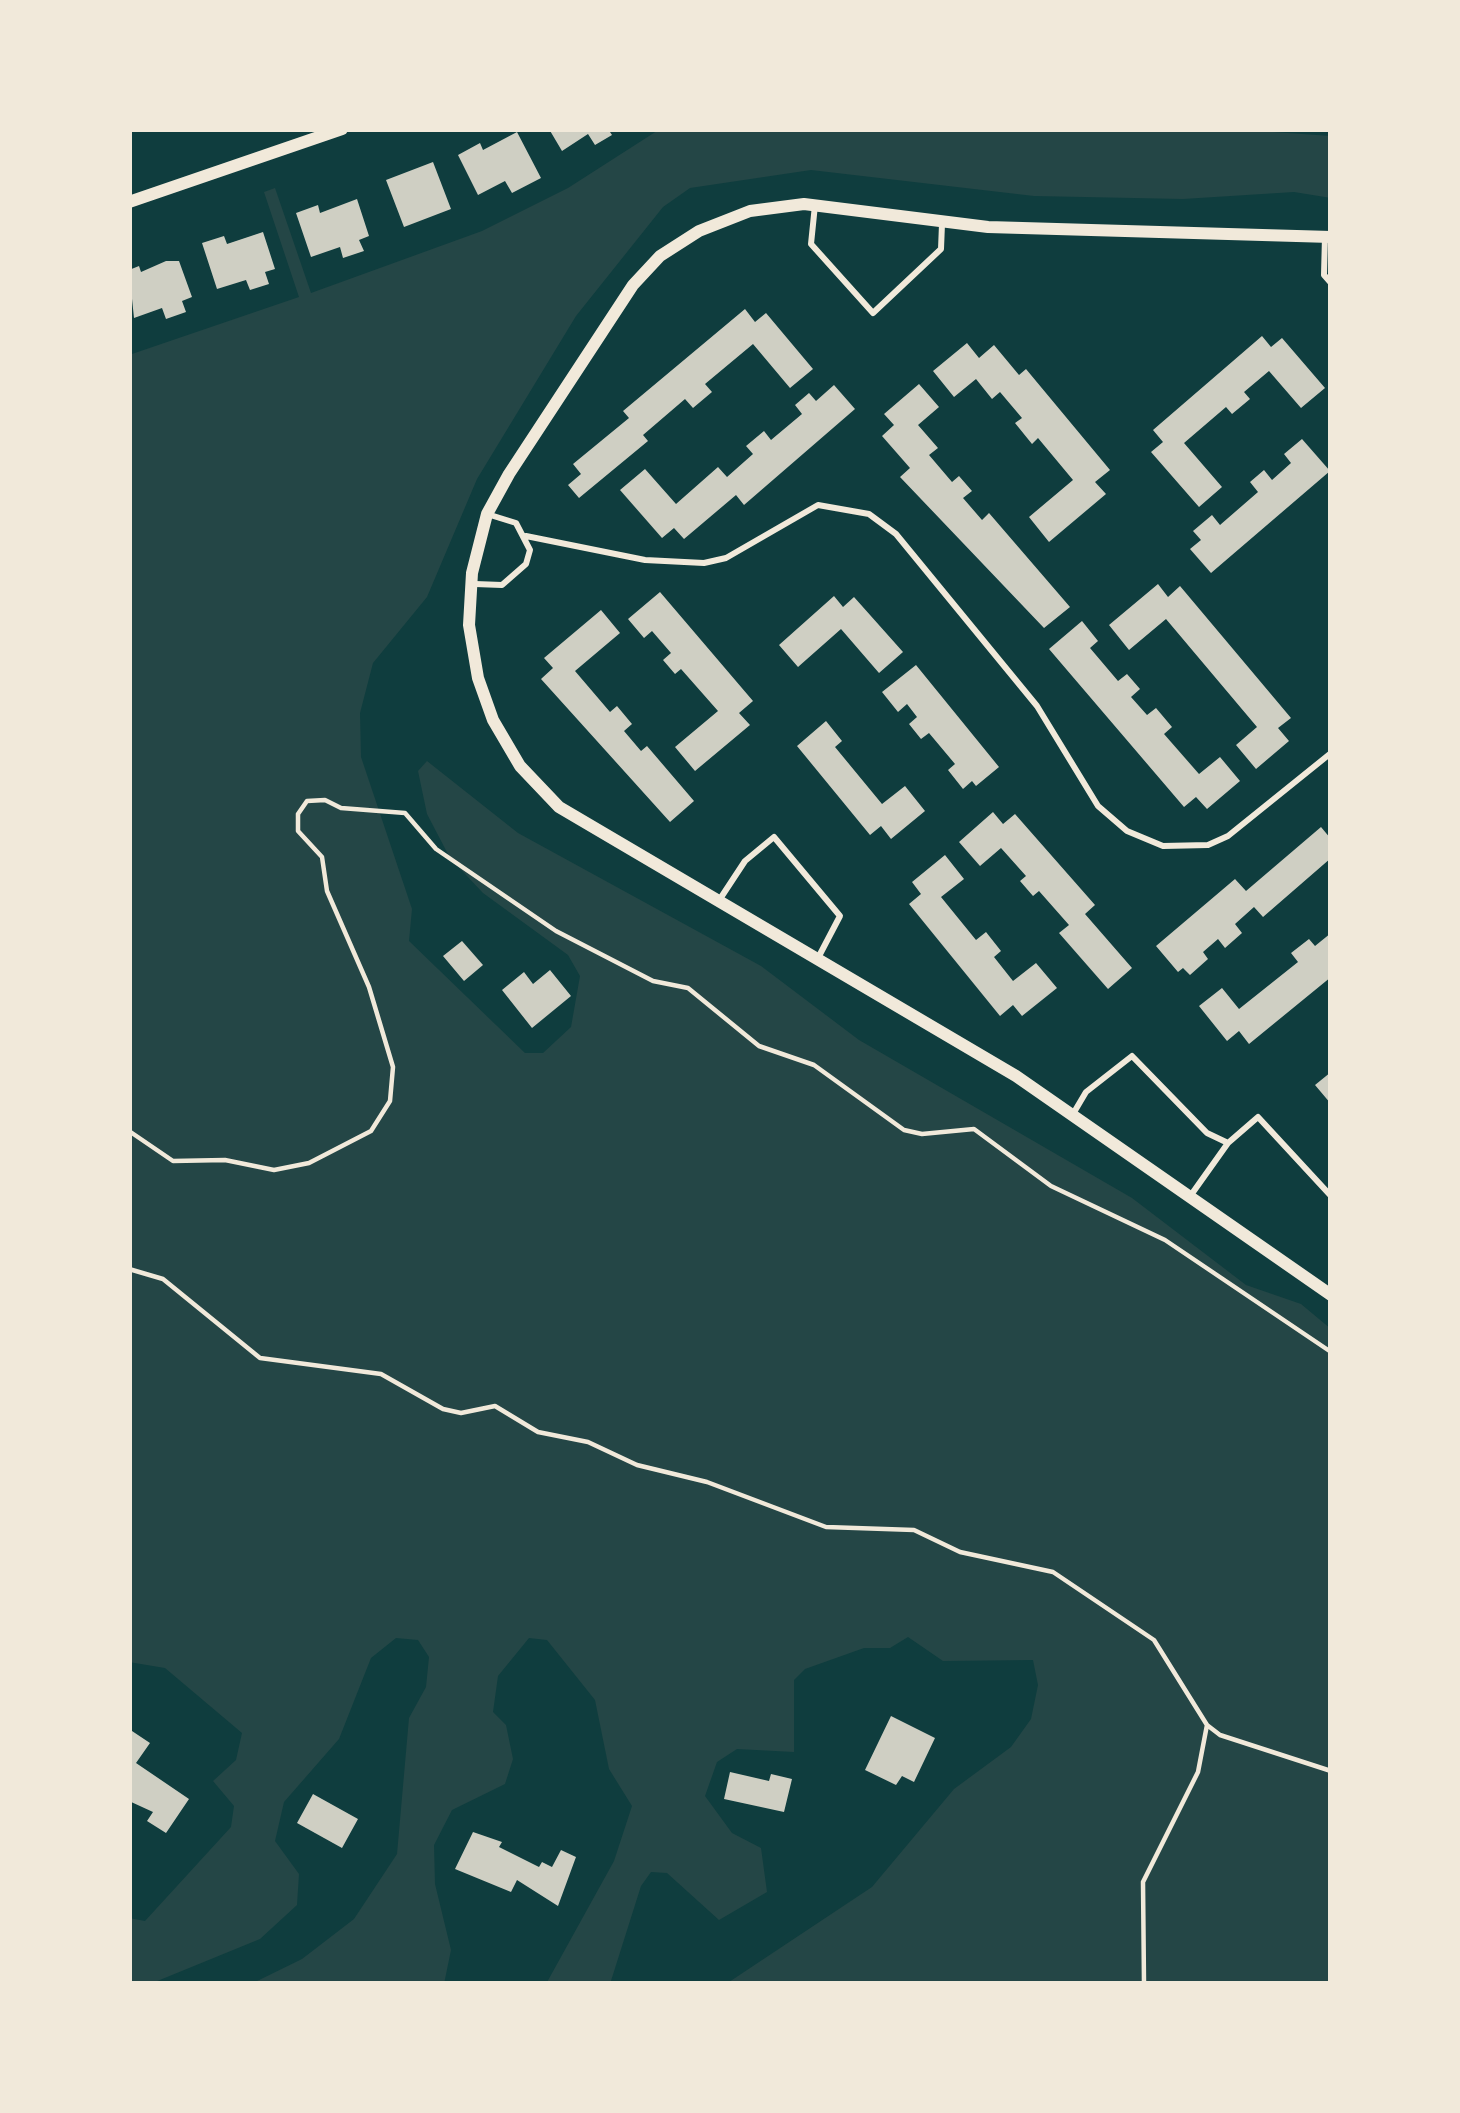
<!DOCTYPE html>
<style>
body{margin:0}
#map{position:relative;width:1460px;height:2113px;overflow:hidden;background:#0f3d3e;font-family:Quicksand,sans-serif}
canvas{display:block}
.frame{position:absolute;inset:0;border:132px solid #f1e9da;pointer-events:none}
</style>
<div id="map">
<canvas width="1460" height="2113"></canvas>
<div class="frame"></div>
</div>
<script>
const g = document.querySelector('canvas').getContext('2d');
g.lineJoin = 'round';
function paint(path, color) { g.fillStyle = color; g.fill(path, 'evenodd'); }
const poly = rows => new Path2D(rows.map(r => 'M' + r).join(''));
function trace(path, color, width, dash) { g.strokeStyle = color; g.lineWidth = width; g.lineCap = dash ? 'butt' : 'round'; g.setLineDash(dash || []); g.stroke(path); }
paint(poly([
 [660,129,1230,129,1331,136,1331,198,1294,192,1183,199,1034,196,811,170,690,188,663,207,576,316,477,479,427,597,373,663,360,713,361,757,412,909,409,941,525,1053,543,1053,571,1027,580,976,568,955,483,893,450,858,427,814,418,771,427,761,518,833,761,966,859,1040,1132,1198,1246,1285,1301,1304,1331,1329,1331,1984,726,1984,872,1887,954,1789,1011,1747,1031,1719,1038,1685,1033,1660,943,1661,908,1637,890,1648,864,1648,805,1669,794,1680,794,1752,737,1749,717,1762,705,1796,732,1833,761,1848,767,1892,719,1920,667,1873,651,1872,641,1886,610,1984,546,1984,614,1861,632,1806,609,1769,595,1700,547,1640,529,1638,498,1676,493,1712,506,1725,513,1759,505,1784,452,1810,434,1845,435,1884,451,1950,444,1984,251,1984,302,1959,354,1919,397,1854,409,1718,426,1687,429,1657,418,1640,396,1638,371,1658,339,1739,284,1802,275,1841,299,1874,297,1905,260,1939,150,1984,129,1984,129,1918,145,1921,231,1827,234,1806,213,1781,236,1760,242,1733,165,1668,129,1662,129,355,299,297,264,192,275,188,311,293,482,231,568,188]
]), '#244646');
paint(poly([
 [549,129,608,129,612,135,595,145,588,134,562,151],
 [517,132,541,178,512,193,505,181,478,195,458,155,480,143,483,150],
 [433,162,451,209,404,227,386,180],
 [357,199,369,236,359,240,364,251,343,258,340,247,311,257,296,213,318,205,320,213],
 [263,232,275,269,265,272,269,284,250,290,246,280,217,289,202,243,224,236,227,244],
 [166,261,179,261,192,297,182,301,186,312,166,319,162,308,134,318,129,270,139,266,141,272],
 [745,309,755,322,766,313,813,369,790,388,753,344,705,384,712,392,693,408,685,399,643,435,648,441,579,498,568,485,581,474,573,464,629,418,623,411],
 [1262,336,1271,347,1282,338,1325,388,1301,408,1269,371,1244,392,1250,399,1232,414,1226,407,1184,443,1222,487,1199,507,1151,452,1163,442,1153,430],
 [967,343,979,358,994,345,1019,375,1026,369,1110,470,1095,482,1106,494,1049,542,1029,517,1073,480,1038,438,1032,444,1015,423,1022,418,1000,392,992,399,976,379,954,397,933,371],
 [919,384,939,407,918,425,938,448,929,455,952,482,959,476,972,491,963,498,982,520,989,513,1070,607,1044,628,900,477,910,468,882,436,894,425,884,414],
 [834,385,855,409,744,505,736,495,684,539,674,528,662,538,620,490,645,469,676,504,718,467,727,477,753,454,746,446,764,431,771,440,802,414,795,405,809,393,816,401],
 [1302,439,1330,471,1211,573,1190,549,1201,540,1193,531,1212,515,1220,525,1258,492,1250,482,1264,470,1272,480,1291,463,1284,454],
 [1158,584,1168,597,1180,586,1291,718,1278,728,1289,741,1256,769,1236,745,1257,727,1166,619,1129,650,1109,625],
 [660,592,753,701,739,713,750,725,695,771,675,747,718,711,681,669,675,674,663,660,671,653,652,631,644,638,628,619],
 [834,596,843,607,854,597,903,652,879,673,841,629,798,667,779,645],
 [601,610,620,633,575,671,610,712,617,706,632,724,624,731,641,751,647,746,694,801,670,822,541,679,553,668,544,658],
 [1082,621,1098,641,1090,648,1118,681,1127,674,1140,689,1131,697,1147,715,1156,708,1172,727,1164,734,1199,774,1220,757,1240,781,1207,809,1196,797,1184,807,1049,649],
 [916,665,999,767,976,786,972,781,963,789,948,770,955,764,929,733,921,739,909,724,917,717,907,704,898,712,882,692],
 [826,721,842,741,835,747,882,804,905,786,925,811,891,839,881,826,870,835,797,746],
 [993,812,1003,824,1015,814,1095,905,1085,914,1132,968,1108,989,1059,933,1069,925,1039,891,1033,896,1020,881,1026,876,1001,848,980,866,959,842],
 [1321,827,1331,839,1331,858,1263,917,1254,907,1235,924,1242,933,1225,948,1218,939,1203,952,1208,959,1190,975,1183,968,1178,972,1156,946,1235,879,1246,891],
 [945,855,964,879,941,897,976,940,986,932,1001,951,994,957,1013,981,1036,963,1057,988,1022,1016,1013,1005,1000,1016,909,904,921,894,912,882],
 [1331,933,1331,977,1249,1044,1239,1031,1227,1041,1199,1006,1222,988,1239,1009,1298,962,1291,953,1309,939,1315,946],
 [462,941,483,965,464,981,443,956],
 [550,970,571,996,532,1028,502,990,524,972,533,984],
 [1331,1072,1331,1104,1315,1085],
 [891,1716,935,1738,914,1782,902,1776,896,1785,865,1770],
 [129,1729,150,1743,136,1763,189,1799,166,1833,147,1821,153,1812,129,1801],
 [730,1772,769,1781,771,1774,792,1779,784,1812,724,1799],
 [313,1794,358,1819,342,1848,297,1823],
 [473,1832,502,1842,499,1847,539,1867,542,1862,552,1867,561,1850,576,1857,558,1906,517,1880,511,1892,455,1869]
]), '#cfcfc3');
trace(poly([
 [129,1131,173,1161,225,1160,274,1170,309,1163,371,1131,390,1101,393,1067,369,987,327,891,322,857,298,831,298,814,307,801,325,800,341,808,405,813,436,849,556,931,653,981,688,988,759,1046,814,1065,904,1130,922,1134,974,1129,1051,1186,1165,1240,1331,1352],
 [129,1269,163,1279,260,1358,381,1374,443,1409,461,1413,495,1406,538,1432,588,1442,637,1465,707,1482,826,1527,914,1530,960,1552,1053,1572,1154,1640,1207,1725,1220,1735,1331,1771],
 [1144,1984,1143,1882,1198,1772,1207,1725]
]), '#f1e9da', 4.5);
trace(poly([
 [815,205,811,244,873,313,941,249,942,224],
 [1325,236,1324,275,1331,283],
 [526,536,645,560,704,563,726,558,818,505,869,514,896,534,1037,706,1098,806,1127,831,1163,846,1208,845,1228,836,1331,753],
 [475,584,502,585,526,564,530,550,516,523,487,514],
 [718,902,745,861,774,837,840,916,818,958],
 [1073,1114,1086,1092,1132,1056,1207,1133,1228,1143,1191,1195],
 [1228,1143,1258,1117,1331,1196]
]), '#f1e9da', 6);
trace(poly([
 [129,202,342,129],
 [1331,237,988,227,804,204,750,211,699,231,660,256,633,285,509,474,487,514,472,573,469,625,478,678,493,720,520,766,559,807,1016,1076,1331,1295]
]), '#f1e9da', 12);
</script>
